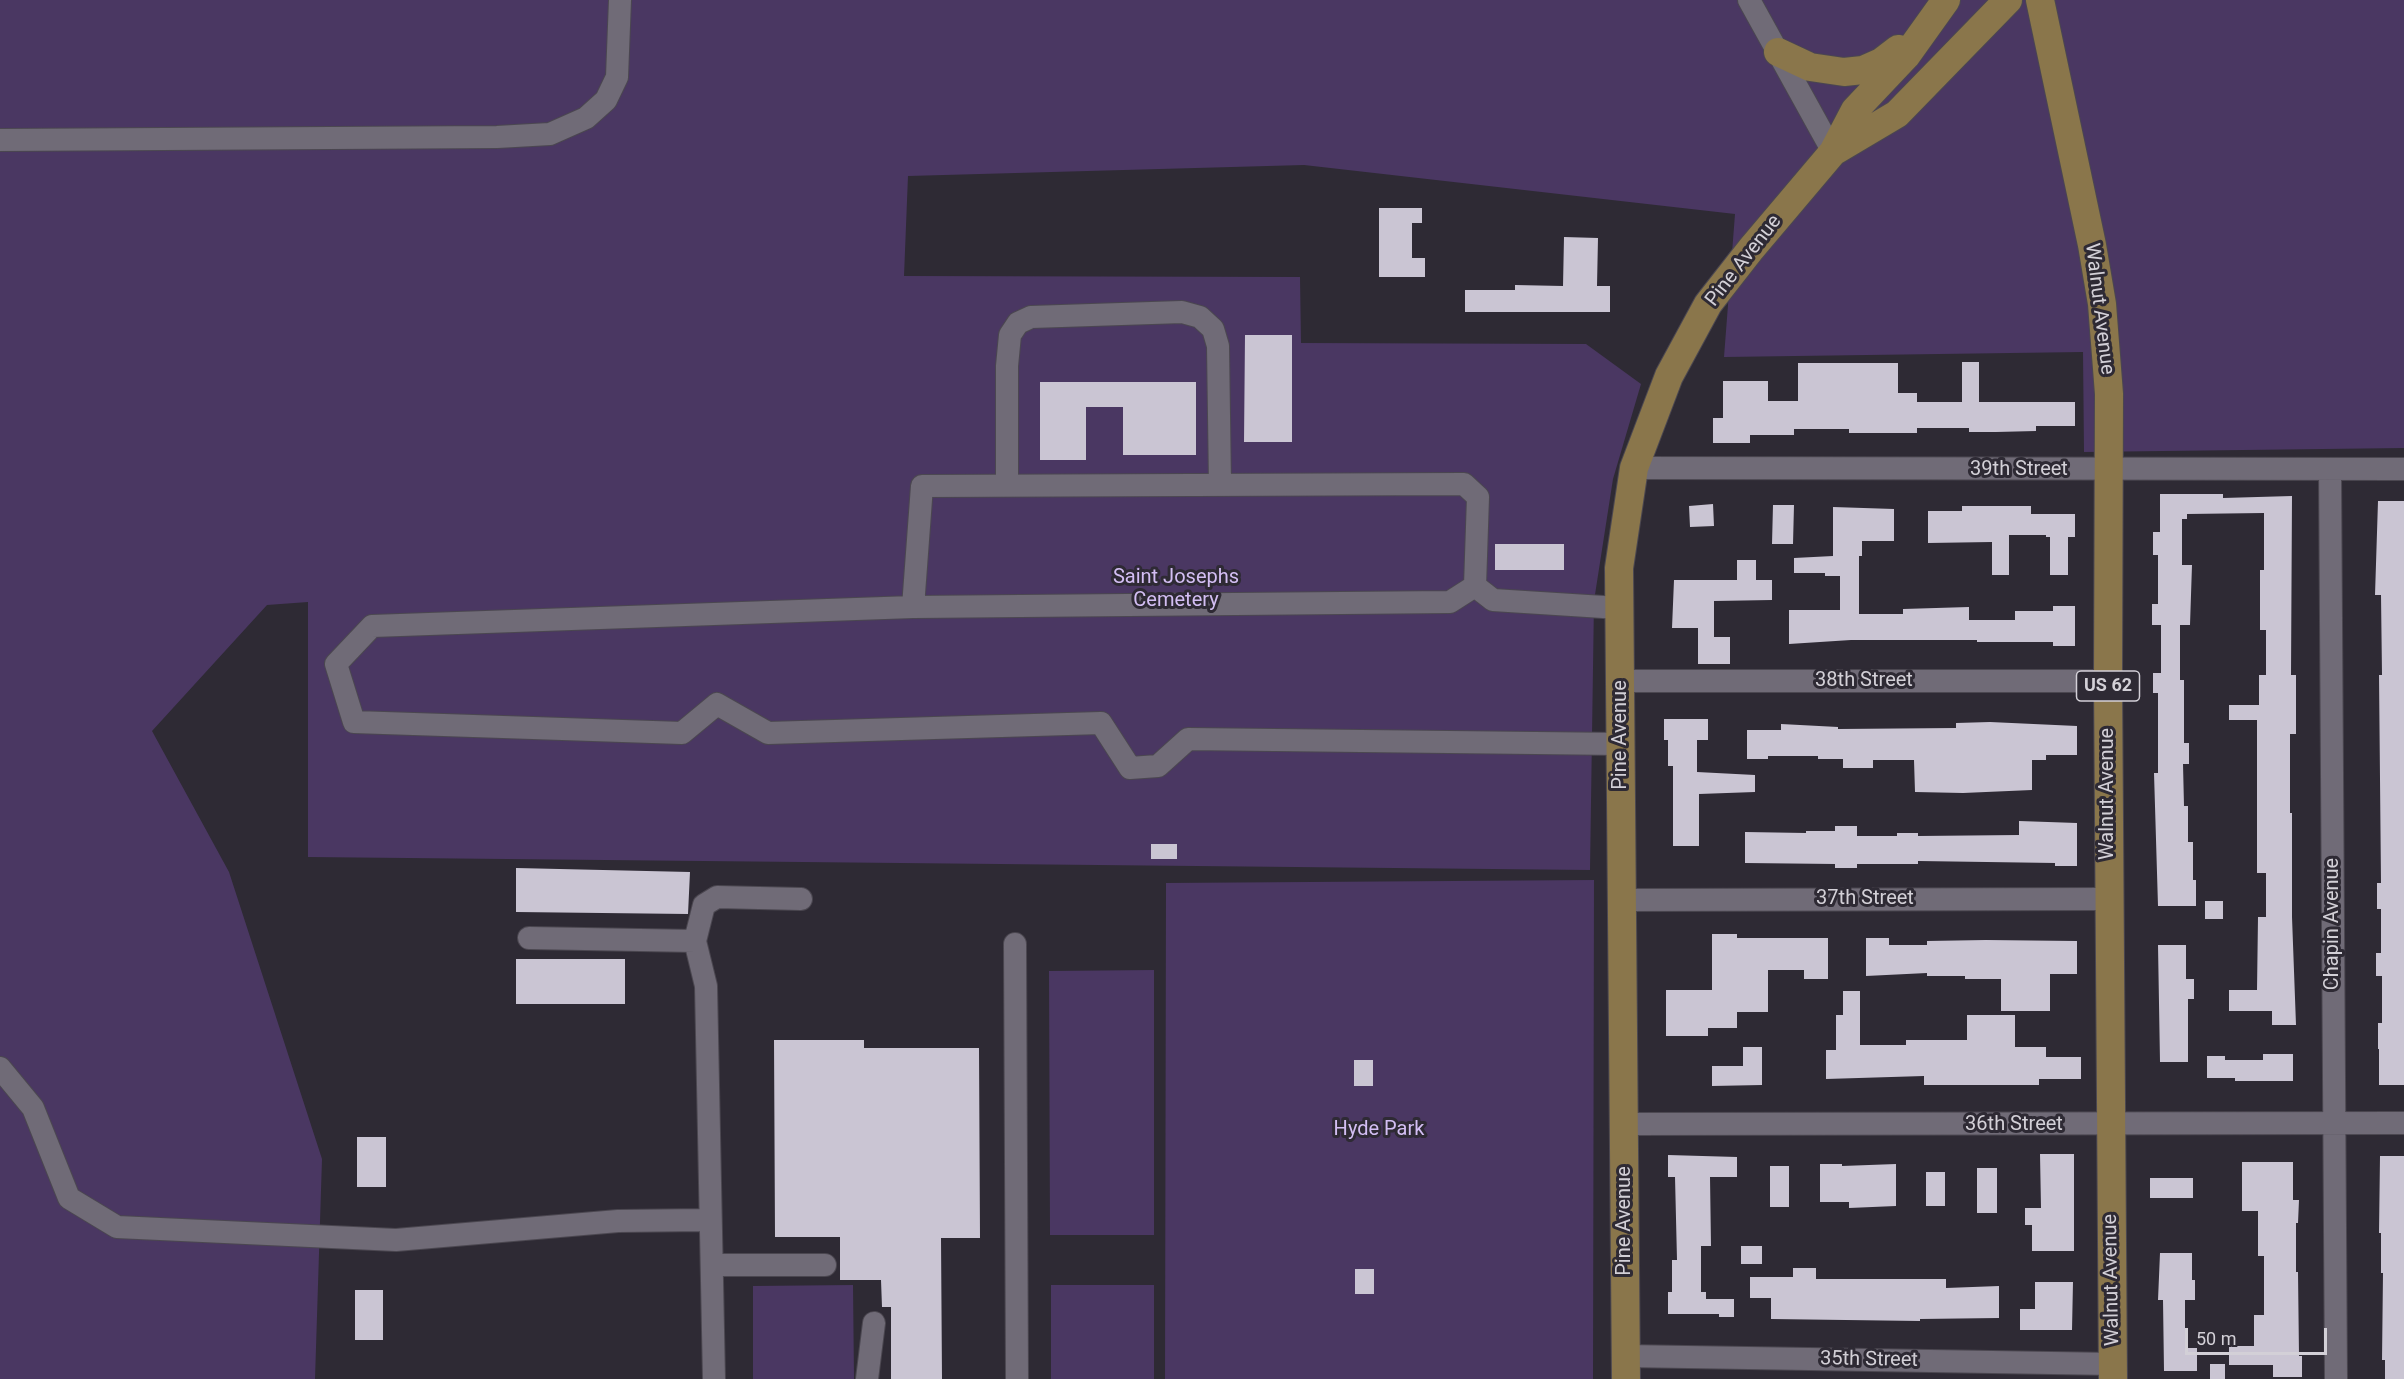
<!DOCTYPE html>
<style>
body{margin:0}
#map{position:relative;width:2404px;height:1379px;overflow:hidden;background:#2e2a34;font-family:Roboto,sans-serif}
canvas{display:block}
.scale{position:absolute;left:2185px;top:1328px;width:142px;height:27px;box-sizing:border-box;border:3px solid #d3d0d7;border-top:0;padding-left:8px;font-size:18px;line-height:21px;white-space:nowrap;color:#d3d0d7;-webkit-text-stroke:4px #2e2a34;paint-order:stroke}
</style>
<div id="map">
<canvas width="2404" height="1379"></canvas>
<div class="scale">50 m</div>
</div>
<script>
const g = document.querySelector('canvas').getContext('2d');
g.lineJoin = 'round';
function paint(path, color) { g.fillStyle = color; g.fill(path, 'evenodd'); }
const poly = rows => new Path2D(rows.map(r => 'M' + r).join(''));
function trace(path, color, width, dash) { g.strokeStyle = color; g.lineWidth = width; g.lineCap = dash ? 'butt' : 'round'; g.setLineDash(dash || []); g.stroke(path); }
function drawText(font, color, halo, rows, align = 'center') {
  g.font = font + ' Roboto,sans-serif'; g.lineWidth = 6; g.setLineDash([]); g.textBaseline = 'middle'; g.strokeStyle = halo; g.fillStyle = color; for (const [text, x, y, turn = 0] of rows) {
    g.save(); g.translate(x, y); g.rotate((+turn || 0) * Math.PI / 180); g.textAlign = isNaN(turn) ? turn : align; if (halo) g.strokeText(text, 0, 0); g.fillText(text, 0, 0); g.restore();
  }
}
paint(poly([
 [0,0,2404,0,2404,448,2084,452,2083,352,1724,357,1735,214,1304,165,908,176,904,276,1300,277,1301,343,1586,344,1641,384,1613,479,1594,601,1590,870,308,857,308,602,267,605,152,731,229,872,322,1159,315,1379,0,1379],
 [1594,880,1593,1379,1165,1379,1166,883],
 [1154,970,1154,1235,1050,1235,1049,971],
 [853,1285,854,1379,753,1379,753,1286],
 [1051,1285,1154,1285,1154,1379,1051,1379]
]), '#4a3762');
paint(poly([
 [1379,208,1422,208,1422,223,1412,223,1412,258,1425,258,1425,277,1379,277],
 [1564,237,1598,238,1597,286,1610,286,1610,312,1465,312,1465,290,1515,290,1515,285,1563,286],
 [1245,335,1292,335,1292,442,1244,442],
 [1962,362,1979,362,1979,402,2075,402,2075,426,2036,426,2036,431,1996,432,1969,432,1969,428,1917,428,1917,433,1849,433,1849,429,1794,429,1794,435,1750,435,1750,443,1713,443,1713,418,1723,418,1723,381,1768,381,1768,401,1798,401,1798,363,1898,363,1898,393,1917,393,1917,402,1962,402],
 [1040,382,1196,382,1196,455,1123,455,1123,407,1086,407,1086,460,1040,460],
 [2160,494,2223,494,2223,498,2292,496,2291,675,2296,675,2296,734,2290,734,2290,813,2292,813,2292,917,2296,1025,2272,1025,2272,1011,2229,1011,2229,990,2257,990,2258,917,2266,917,2266,873,2257,873,2257,720,2229,720,2229,705,2259,705,2259,675,2266,675,2266,630,2260,630,2260,570,2264,570,2264,513,2187,514,2187,519,2182,519,2182,565,2192,565,2190,625,2180,625,2180,680,2184,680,2184,743,2189,743,2189,764,2183,764,2184,806,2188,806,2188,842,2193,842,2193,880,2196,880,2196,906,2158,906,2154,773,2158,773,2158,693,2153,693,2153,673,2161,673,2161,625,2152,625,2152,604,2158,604,2158,555,2153,555,2153,532,2160,532],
 [2378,501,2404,501,2404,1085,2379,1085,2379,1049,2378,1049,2378,1023,2382,1023,2382,976,2376,976,2376,953,2381,953,2381,909,2377,909,2377,883,2381,883,2379,675,2382,675,2381,595,2375,595],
 [1713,504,1714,526,1690,527,1689,506],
 [1773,505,1794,505,1793,544,1772,544],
 [1962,506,2031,506,2031,514,2075,514,2075,537,2068,537,2068,575,2050,575,2050,537,2046,537,2046,535,2009,535,2009,575,1992,575,1992,542,1928,543,1928,511,1962,511],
 [1833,507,1894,509,1894,541,1862,541,1862,556,1859,556,1859,614,1903,614,1903,609,1969,607,1969,620,2015,620,2015,611,2053,611,2053,606,2075,606,2075,646,2053,646,2053,642,1977,642,1977,640,1851,640,1789,644,1789,610,1840,610,1840,576,1825,576,1825,573,1794,573,1794,558,1833,556],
 [1495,544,1564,544,1564,570,1495,570],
 [1737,560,1756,560,1756,580,1772,580,1772,600,1714,601,1714,637,1730,637,1730,664,1698,664,1698,628,1672,628,1674,580,1737,580],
 [1664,719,1708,719,1708,740,1697,740,1697,772,1755,775,1755,792,1699,794,1699,846,1673,846,1673,766,1668,766,1668,740,1664,740],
 [1990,722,2077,726,2077,755,2046,755,2046,760,2032,760,2032,790,1963,793,1915,792,1914,760,1873,760,1873,768,1843,768,1843,759,1818,759,1818,756,1768,756,1768,759,1747,759,1747,730,1781,730,1781,724,1838,727,1838,729,1956,728,1956,723],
 [2019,821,2077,823,2077,866,2055,866,2055,863,1918,861,1918,864,1857,864,1857,868,1835,868,1835,864,1745,863,1745,832,1806,833,1806,831,1835,831,1835,826,1857,826,1857,836,1897,836,1897,833,1918,833,1918,836,2019,835],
 [1151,844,1177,844,1177,859,1151,859],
 [516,868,690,872,688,914,516,912],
 [2205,901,2223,901,2223,919,2205,919],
 [1712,934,1737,934,1737,938,1828,938,1828,979,1804,979,1804,970,1768,970,1768,1012,1737,1012,1737,1028,1708,1028,1708,1036,1666,1036,1666,990,1712,990],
 [1866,938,1889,938,1889,945,1927,945,1927,941,1986,940,2077,941,2077,974,2050,974,2050,1011,2001,1011,2001,979,1965,979,1965,976,1927,976,1927,973,1866,976],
 [2158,945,2186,945,2186,979,2194,979,2194,999,2188,999,2188,1062,2160,1062],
 [516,959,625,959,625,1004,516,1004],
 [1843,991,1860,991,1860,1045,1906,1045,1906,1040,1967,1040,1967,1015,2015,1015,2015,1047,2046,1047,2046,1057,2081,1057,2081,1079,2039,1079,2039,1085,1924,1085,1924,1076,1826,1079,1826,1050,1836,1050,1836,1015,1843,1015],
 [774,1040,864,1040,864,1048,979,1048,980,1238,941,1238,942,1379,891,1379,891,1307,882,1307,881,1280,840,1280,840,1237,775,1237],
 [1743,1047,1762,1047,1762,1085,1712,1086,1712,1066,1743,1066],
 [2263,1054,2293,1054,2293,1081,2235,1081,2235,1078,2207,1078,2207,1056,2225,1056,2225,1060,2263,1060],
 [1354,1060,1373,1060,1373,1086,1354,1086],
 [357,1137,386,1137,386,1187,357,1187],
 [2040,1154,2074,1154,2074,1251,2032,1251,2032,1225,2025,1225,2025,1208,2041,1208],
 [1668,1155,1737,1157,1737,1177,1710,1177,1711,1246,1701,1246,1701,1292,1706,1292,1706,1299,1734,1299,1734,1317,1719,1317,1719,1314,1668,1314,1668,1292,1672,1292,1672,1260,1677,1260,1675,1177,1668,1177],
 [2380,1156,2404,1156,2404,1379,2385,1379,2385,1360,2382,1360,2383,1273,2381,1273,2381,1233,2379,1233],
 [2242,1162,2293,1162,2293,1200,2299,1200,2298,1223,2296,1223,2296,1272,2298,1272,2299,1356,2302,1356,2302,1377,2273,1377,2273,1365,2229,1365,2229,1346,2254,1346,2254,1315,2264,1315,2264,1256,2258,1256,2258,1211,2242,1211],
 [1820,1164,1842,1164,1842,1166,1896,1164,1896,1206,1849,1208,1849,1202,1820,1202],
 [1770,1166,1789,1166,1789,1207,1770,1207],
 [1977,1168,1997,1168,1997,1213,1977,1213],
 [1926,1172,1945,1172,1945,1206,1926,1206],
 [2150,1178,2193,1178,2193,1198,2150,1198],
 [1741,1246,1762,1246,1762,1264,1741,1264],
 [2160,1253,2192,1253,2192,1280,2195,1280,2195,1300,2185,1300,2185,1348,2197,1348,2197,1371,2164,1371,2163,1300,2158,1300],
 [1793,1268,1816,1268,1816,1279,1946,1279,1946,1288,1999,1286,1999,1318,1920,1319,1920,1321,1771,1319,1771,1298,1750,1298,1750,1277,1793,1277],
 [1355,1269,1374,1269,1374,1294,1355,1294],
 [2035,1282,2073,1282,2072,1330,2020,1330,2020,1309,2035,1309],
 [355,1290,383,1290,383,1340,355,1340],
 [2210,1364,2225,1364,2225,1379,2210,1379]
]), '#cac5d3');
const minor = poly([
 [1749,0,1833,152],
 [0,140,497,137,550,134,586,118,606,100,617,77,620,0],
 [1634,468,2404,469],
 [2330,469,2336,1379],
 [1007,485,1007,366,1010,335,1018,323,1031,317,1182,312,1200,317,1213,329,1218,346,1220,485],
 [1475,586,1450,602,913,607,922,486,1464,484,1478,497,1475,586,1493,600,1619,608],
 [913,607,372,626,336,664,354,722,682,733,717,704,768,733,1101,723,1130,768,1158,766,1188,739,1621,744],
 [1621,681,2108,681],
 [1621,900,2109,899],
 [529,938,695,941],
 [1015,944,1017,1379],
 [0,1068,33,1108,69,1198,117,1227,396,1240,618,1221,704,1220],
 [1624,1124,2404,1123],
 [712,1265,825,1265],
 [1626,1356,2113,1364],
 [714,1379,706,986,695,941,704,905,717,897,801,899],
 [867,1379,874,1323]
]);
const major = poly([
 [2040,0,2092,245,2102,304,2109,394,2108,681,2113,1379],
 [1778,52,1810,67,1844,72,1863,70,1881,62,1898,49],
 [1833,152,1897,114,2008,0],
 [1626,1379,1619,568,1634,468,1669,376,1708,304,1751,249,1833,152,1855,110,1906,56,1946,0]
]);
trace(minor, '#4b4750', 24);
trace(major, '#4b4750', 30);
trace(minor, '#706b77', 22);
trace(major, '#8a764b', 28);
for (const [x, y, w] of [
 [2108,686,63]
]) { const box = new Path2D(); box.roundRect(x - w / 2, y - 15, w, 30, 4.5); g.fillStyle = '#2e2a34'; g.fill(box); trace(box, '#d3d0d7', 1.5); }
drawText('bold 18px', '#d3d0d7', null, [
 ["US 62",2108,686]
]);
drawText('20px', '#d3d0d7', '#2e2a34', [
 ["Pine Avenue",1744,261,-52],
 ["Walnut Avenue",2099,309,83],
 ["39th Street",2019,470],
 ["38th Street",1864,681],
 ["Pine Avenue",1621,735,-90],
 ["Walnut Avenue",2108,794,-90],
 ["37th Street",1865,899],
 ["Chapin Avenue",2333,924,-90],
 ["36th Street",2014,1125],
 ["Pine Avenue",1625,1221,-90],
 ["Walnut Avenue",2112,1280,-91],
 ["35th Street",1869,1360,1]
]);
drawText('20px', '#d3bef3', '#2e2a34', [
 ["Saint Josephs",1176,578],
 ["Cemetery",1176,601],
 ["Hyde Park",1379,1130]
]);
</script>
